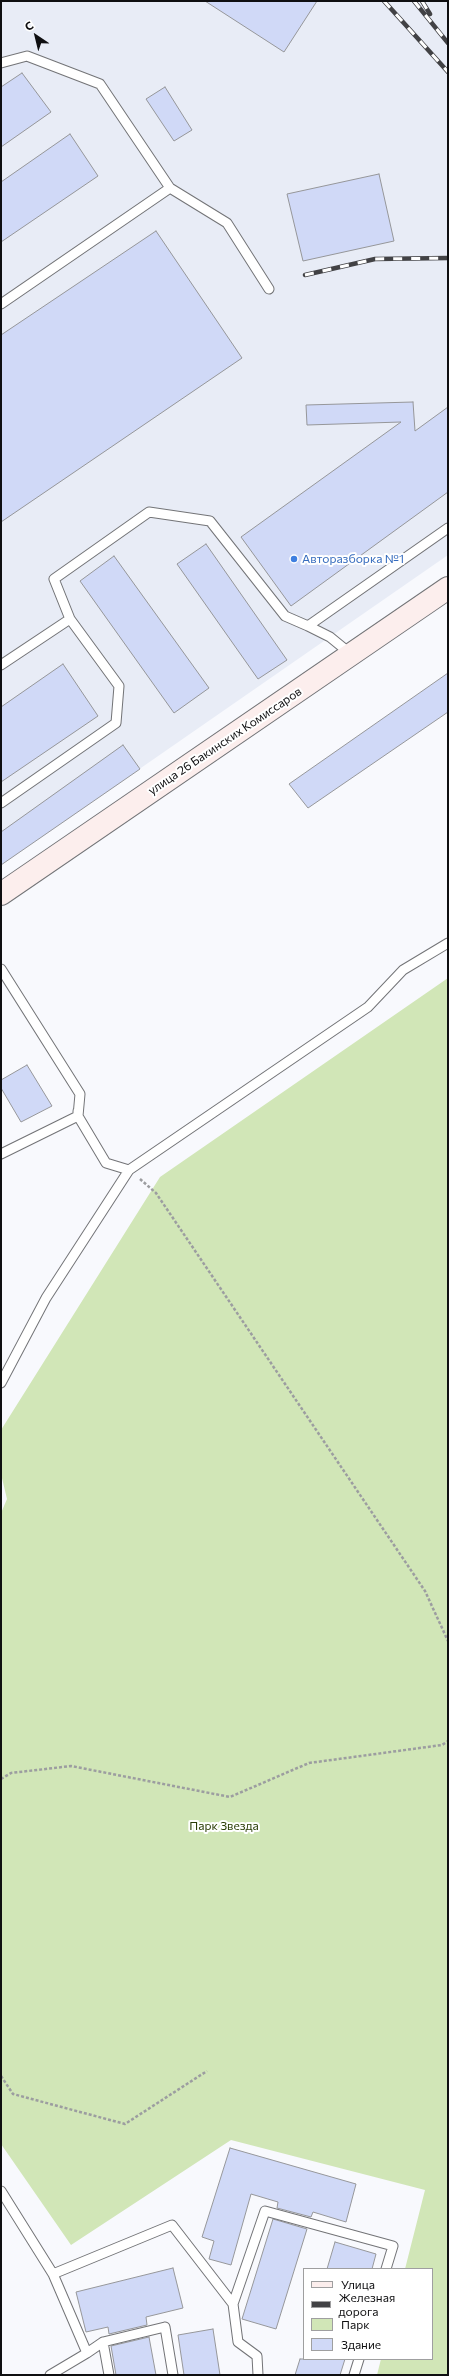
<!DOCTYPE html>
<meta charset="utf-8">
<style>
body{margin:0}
#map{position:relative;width:449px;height:2376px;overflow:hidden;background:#f8f9fd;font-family:Commissioner,sans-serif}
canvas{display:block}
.frame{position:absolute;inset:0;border:2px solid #0f0f11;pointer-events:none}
.legend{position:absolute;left:303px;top:2268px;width:130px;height:92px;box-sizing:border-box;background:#fff;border:1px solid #9f9fa0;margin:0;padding:5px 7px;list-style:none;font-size:12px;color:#0f0f11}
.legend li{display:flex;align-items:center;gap:8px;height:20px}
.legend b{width:20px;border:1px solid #9f9fa0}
.north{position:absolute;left:16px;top:16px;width:40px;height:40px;-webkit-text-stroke:3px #fff;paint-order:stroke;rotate:325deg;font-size:11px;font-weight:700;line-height:16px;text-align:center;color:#0f0f11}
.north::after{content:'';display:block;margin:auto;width:14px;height:18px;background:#0f0f11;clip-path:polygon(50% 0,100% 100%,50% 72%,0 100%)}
</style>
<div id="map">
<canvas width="449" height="2376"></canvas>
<div class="frame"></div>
<ul class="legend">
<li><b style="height:5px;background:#fceeed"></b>Улица</li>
<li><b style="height:5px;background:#424245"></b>Железная дорога</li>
<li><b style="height:11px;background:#d1e6b7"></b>Парк</li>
<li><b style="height:11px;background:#d0d9f7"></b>Здание</li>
</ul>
<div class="north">С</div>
</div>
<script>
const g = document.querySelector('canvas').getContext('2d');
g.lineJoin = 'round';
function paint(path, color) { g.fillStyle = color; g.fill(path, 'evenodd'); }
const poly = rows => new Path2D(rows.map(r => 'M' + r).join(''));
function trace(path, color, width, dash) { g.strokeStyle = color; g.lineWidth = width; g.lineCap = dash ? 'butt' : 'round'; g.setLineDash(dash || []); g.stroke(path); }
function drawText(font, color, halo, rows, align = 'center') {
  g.font = font + ' Commissioner,sans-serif'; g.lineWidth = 4; g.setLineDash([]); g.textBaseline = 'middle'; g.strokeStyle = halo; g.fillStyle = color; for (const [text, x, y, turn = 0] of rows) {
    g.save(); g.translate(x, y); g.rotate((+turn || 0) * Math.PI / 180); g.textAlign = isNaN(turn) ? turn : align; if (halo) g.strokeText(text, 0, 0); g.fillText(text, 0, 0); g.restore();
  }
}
paint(poly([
 [1,1,448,1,448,555,1,865]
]), '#e8ecf6');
paint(poly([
 [448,978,448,2375,377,2375,381,2359,432,2359,432,2269,405,2269,425,2190,231,2140,71,2245,1,2144,1,1513,7,1499,1,1474,1,1430,160,1177]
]), '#d1e6b7');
const building = poly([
 [205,1,317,1,284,52,205,1],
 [22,73,51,112,1,147,1,87,22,73],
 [165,87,192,130,174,141,146,99,165,87],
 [70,134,98,176,1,242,1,182,70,134],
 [379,174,394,241,303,261,287,194,379,174],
 [156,231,242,358,1,522,1,335,156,231],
 [413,402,415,431,448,407,448,492,291,606,241,537,401,422,307,425,306,405,413,402],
 [206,544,287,660,258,679,177,564,206,544],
 [114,556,209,688,174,713,80,581,114,556],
 [63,664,98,716,1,782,1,707,63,664],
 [448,673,448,712,308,808,289,784,448,673],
 [123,745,140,769,1,865,1,832,123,745],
 [27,1065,52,1106,21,1122,1,1088,1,1080,27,1065],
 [230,2148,356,2184,346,2222,313,2212,311,2217,277,2208,278,2202,251,2194,231,2265,209,2259,214,2241,202,2237,230,2148],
 [273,2219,307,2229,276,2329,242,2319,273,2219],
 [335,2242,376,2254,372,2269,327,2269,335,2242],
 [173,2268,183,2308,146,2317,147,2325,109,2334,108,2327,86,2332,76,2292,173,2268],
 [213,2329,220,2375,184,2375,178,2335,213,2329],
 [149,2337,156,2375,116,2375,111,2346,149,2337],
 [300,2359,345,2359,340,2375,295,2375,300,2359]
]);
paint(building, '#d0d9f7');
trace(building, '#96979a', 1);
const service = poly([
 [1,63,27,56,100,84,170,188,227,223,269,289],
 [1,304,170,188],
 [308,626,330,637,352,655],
 [1,665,70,619],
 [1,803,116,723,119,686,70,619,54,579,149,512,210,521,285,616,308,626,448,528],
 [1,969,80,1094,78,1116,1,1154],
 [78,1111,78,1116,106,1163,129,1170],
 [1,1383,46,1298,129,1170,368,1007,403,970,448,943],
 [1,2191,53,2274],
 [103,2342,109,2375],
 [50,2375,87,2353],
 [173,2375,165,2327,103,2342,87,2353,53,2274,172,2225,233,2304],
 [258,2375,257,2356,238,2342,233,2304,265,2211,393,2246,386,2269],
 [354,2375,359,2359]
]);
const secondary = poly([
 [1,894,448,588]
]);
trace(service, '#737477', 11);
trace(secondary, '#737477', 24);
trace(poly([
 [140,1179,156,1193,425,1591,448,1641],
 [1,1779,11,1773,71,1766,230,1797,309,1763,442,1745,448,1741],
 [1,2076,13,2094,125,2124,207,2071]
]), '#9c9da0', 2.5, [3, 2]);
trace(service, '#fff', 9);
trace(secondary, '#fceeed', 22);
const rail = poly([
 [384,1,448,72],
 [414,1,448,43],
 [422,1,430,14],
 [305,275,375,259,448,258]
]);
trace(rail, '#424245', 4.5);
trace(rail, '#fff', 3, [9]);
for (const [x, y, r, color] of [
 [294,559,4,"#3f7fe0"]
]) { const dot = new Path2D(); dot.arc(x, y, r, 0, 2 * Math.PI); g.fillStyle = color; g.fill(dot); trace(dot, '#fff', 1.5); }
drawText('12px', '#366cbe', '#fff', [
 ["Авторазборка №1",302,559]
], 'left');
drawText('12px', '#0f0f11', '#fff', [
 ["улица 26 Бакинских Комиссаров",225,741,-34]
]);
drawText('12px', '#293c05', '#fff', [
 ["Парк Звезда",224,1826]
]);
</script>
